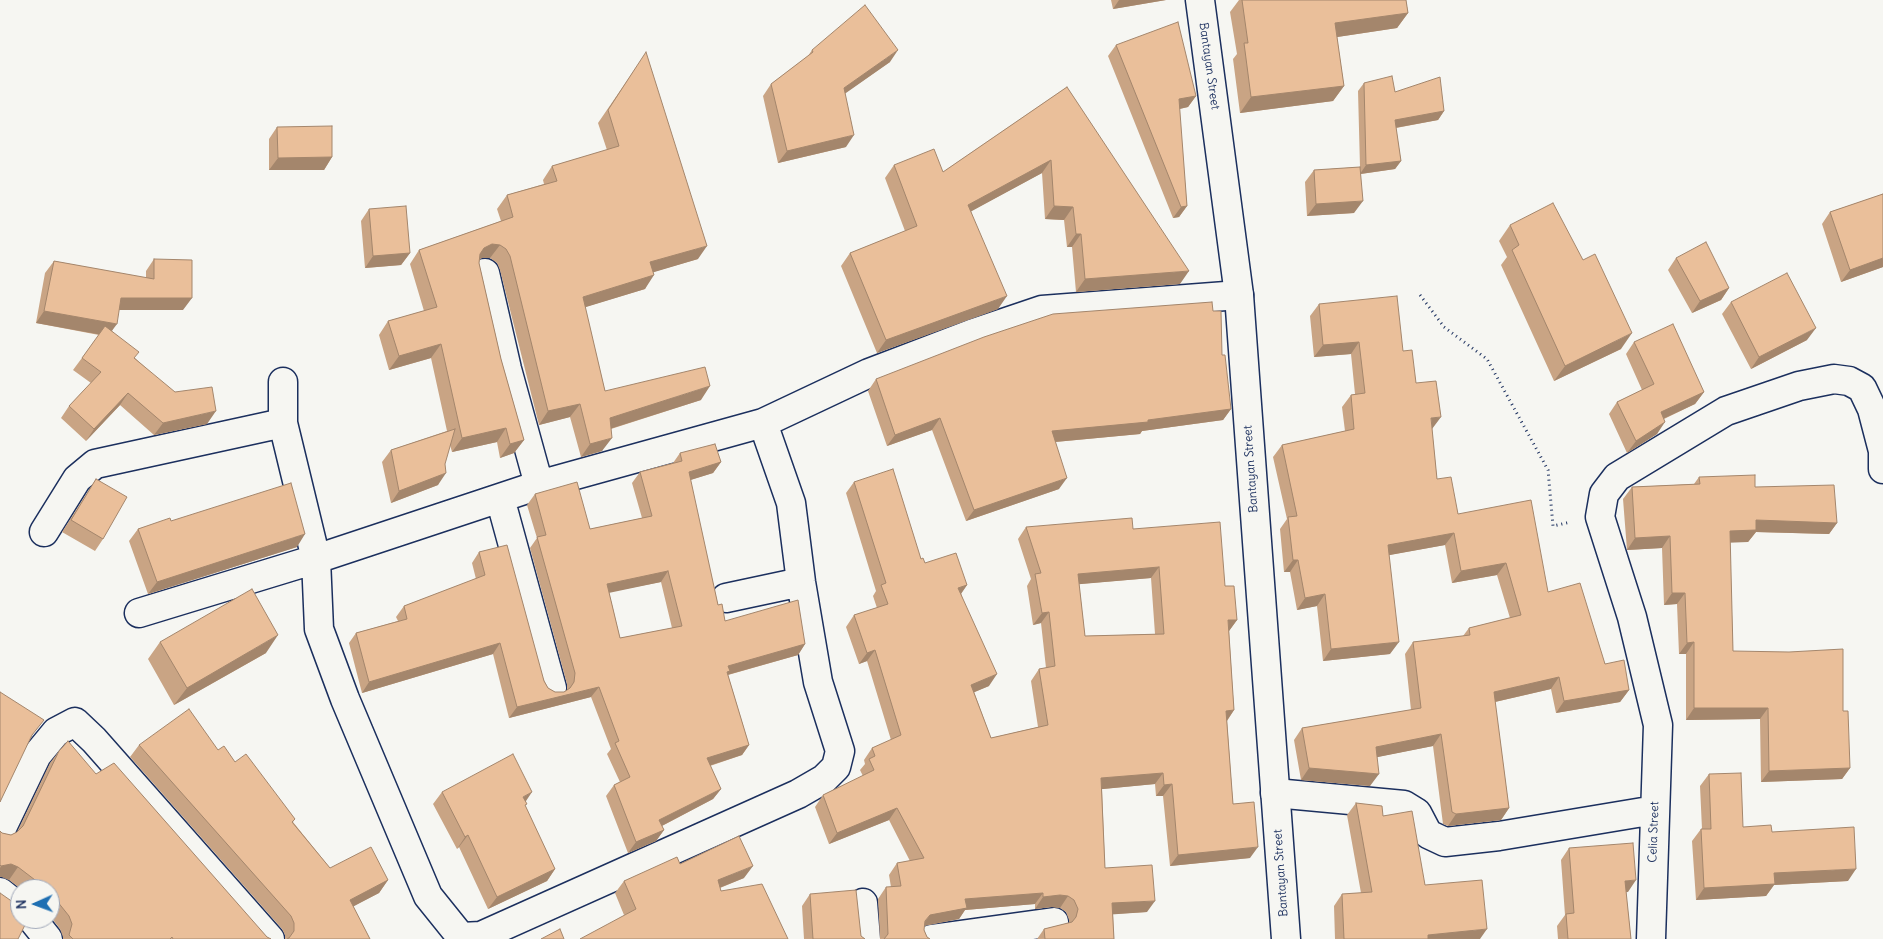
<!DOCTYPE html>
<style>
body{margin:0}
#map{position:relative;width:1883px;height:939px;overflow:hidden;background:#f6f6f2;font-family:Delius,sans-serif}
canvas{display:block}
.north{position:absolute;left:10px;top:879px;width:50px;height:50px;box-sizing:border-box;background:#f6f6f2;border:1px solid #9ea6b7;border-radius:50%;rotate:268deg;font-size:14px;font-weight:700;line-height:20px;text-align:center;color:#1b2f5e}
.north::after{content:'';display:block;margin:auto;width:18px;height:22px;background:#1f6fb2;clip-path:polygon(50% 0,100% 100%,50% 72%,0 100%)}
</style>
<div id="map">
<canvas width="1883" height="939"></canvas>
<div class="north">N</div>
</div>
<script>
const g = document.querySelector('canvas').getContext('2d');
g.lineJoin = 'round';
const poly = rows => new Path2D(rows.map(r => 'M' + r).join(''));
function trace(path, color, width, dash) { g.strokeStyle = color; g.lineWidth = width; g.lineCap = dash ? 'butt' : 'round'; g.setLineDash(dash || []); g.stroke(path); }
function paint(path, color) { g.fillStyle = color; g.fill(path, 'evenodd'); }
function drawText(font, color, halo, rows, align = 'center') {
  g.font = font + ' Delius,sans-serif'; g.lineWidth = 4.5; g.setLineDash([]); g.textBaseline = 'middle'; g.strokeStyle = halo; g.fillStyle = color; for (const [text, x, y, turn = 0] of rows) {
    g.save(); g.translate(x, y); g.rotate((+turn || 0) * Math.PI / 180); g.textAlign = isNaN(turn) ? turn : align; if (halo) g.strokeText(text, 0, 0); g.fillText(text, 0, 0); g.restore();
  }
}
const minor = poly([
 [485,273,507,369,539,485],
 [283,382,283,423,316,559,319,629,345,699,428,896,461,937,481,936,798,794,824,779,836,767,840,751,818,682,801,582,791,503,763,423],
 [500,498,552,688],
 [44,532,77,479,95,464,283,423],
 [726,598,801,582],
 [139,613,316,559,539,485,763,423,869,373,971,334,1042,310,1239,295],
 [1275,793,1404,805,1417,813,1428,834,1445,842,1499,836,1655,810],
 [0,832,37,755,56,732,75,722,94,740,270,939],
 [0,892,20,908],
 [863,903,866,939],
 [32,919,48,939],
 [931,939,1054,922],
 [1651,939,1658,725,1632,617,1600,517,1604,494,1617,477,1726,411,1799,386,1834,379,1849,381,1862,388,1872,409,1883,451,1883,469]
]);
const major = poly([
 [1200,0,1239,295,1286,939]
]);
trace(minor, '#1b2f5e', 31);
trace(major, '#1b2f5e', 31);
trace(poly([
 [1420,295,1444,327,1487,359,1548,470,1553,526,1571,522]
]), '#1b2f5e', 3, [1, 4]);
trace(minor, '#f6f6f2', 28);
trace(major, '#f6f6f2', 28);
paint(poly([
 [1111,0,1166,0,1113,9],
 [1239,0,1406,0,1408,13,1397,28,1337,37,1344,86,1333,101,1240,113,1233,59,1237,54,1230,12],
 [1116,45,1196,96,1188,107,1179,109,1187,206,1179,217,1173,218,1108,56],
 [812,50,890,62,845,93,846,147,778,163,763,96,771,84,808,56],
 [637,66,698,259,653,272,645,289,585,307,605,391,701,400,611,429,602,451,581,457,570,417,539,425,500,270,497,263,490,258,482,258,480,259,479,263,501,359,524,440,514,453,500,458,497,442,452,452,450,445,438,485,391,503,382,462,391,450,447,431,431,358,389,370,379,335,388,321,424,311,410,264,419,250,501,221,497,209,507,195,544,184,543,180,552,166,607,150,598,123],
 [1364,83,1395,92,1444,111,1438,120,1396,128,1401,161,1395,169,1361,174,1354,213,1307,216,1305,182,1314,170,1360,167,1358,91],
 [1067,87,1180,284,1076,292,1072,247,1067,247,1064,220,1045,219,1042,173,971,211,998,309,877,353,841,266,850,253,905,231,885,178,894,165,943,172],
 [277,127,332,157,324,170,269,170,269,139],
 [1883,194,1883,267,1841,282,1822,224,1830,212],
 [369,209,410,253,401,265,365,268,361,221],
 [1510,225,1621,349,1554,381,1501,265,1507,257,1499,241],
 [1676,258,1729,288,1721,300,1692,313,1668,270],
 [154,259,183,310,119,310,112,331,135,358,207,424,154,435,120,405,86,441,61,418,69,406,91,383,73,370,99,335,36,323,45,273,54,261,146,278,146,271],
 [1731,302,1807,340,1751,369,1722,314],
 [1319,304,1403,351,1416,383,1432,429,1437,479,1458,514,1548,592,1605,664,1629,690,1620,702,1556,713,1551,689,1495,702,1509,808,1501,820,1448,826,1443,824,1433,746,1377,757,1370,786,1301,780,1294,740,1302,728,1411,710,1405,654,1413,642,1463,636,1469,628,1510,618,1497,575,1452,583,1445,545,1389,555,1390,654,1323,661,1317,606,1297,610,1290,572,1284,572,1280,529,1287,519,1273,457,1282,445,1345,431,1342,407,1351,395,1355,394,1351,354,1314,357,1310,316],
 [1213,311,1222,355,1231,409,1223,420,1142,431,1140,434,1055,442,1059,489,966,521,932,430,887,446,868,391,876,379],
 [1634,342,1704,392,1695,404,1664,419,1657,434,1627,453,1609,414,1617,402,1642,390,1626,354],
 [680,453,721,462,713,473,690,480,718,605,725,621,805,644,798,655,728,675,749,745,742,755,710,766,721,789,713,799,662,826,664,830,656,841,628,853,606,796,614,785,620,782,607,754,611,749,591,697,509,718,493,654,362,693,349,643,356,633,398,621,396,617,404,606,476,579,472,563,479,552,548,688,555,692,564,692,567,690,567,684,530,548,537,538,527,505,535,494,590,529,642,518,632,483,640,472,673,463],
 [661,582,672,628,620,638,609,592],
 [1699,477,1755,487,1837,523,1829,534,1756,532,1748,542,1730,542,1733,651,1843,711,1850,768,1842,779,1761,782,1760,719,1686,720,1686,654,1679,654,1677,604,1664,605,1662,548,1627,550,1623,499,1632,487,1694,484],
 [96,479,103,539,95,551,62,532],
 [854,482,925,563,967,585,961,593,989,686,974,692,991,738,1038,727,1031,681,1039,669,1046,668,1041,623,1033,625,1027,586,1031,579,1018,539,1026,527,1133,529,1225,586,1237,620,1229,631,1234,710,1227,721,1233,804,1250,858,1170,866,1163,796,1156,796,1155,784,1102,789,1105,868,1147,912,1113,914,1114,939,1037,939,1044,929,1069,923,1069,920,1066,912,1060,908,1052,907,1035,909,1035,904,965,910,959,919,924,926,924,930,927,937,930,939,880,939,878,899,886,887,891,887,889,875,897,863,910,861,889,820,829,844,815,807,823,795,863,776,860,770,865,764,864,760,872,748,891,740,867,661,859,664,846,627,854,615,877,608,873,596,876,591,846,493],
 [1151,578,1155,634,1085,636,1079,584],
 [171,521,297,547,148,594,129,541,138,529],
 [160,642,266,653,174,705,148,659],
 [139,745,218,750,235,762,295,819,293,822,330,868,388,880,379,893,353,906,370,939,285,939,285,935,282,929,130,757],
 [59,751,96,774,267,937,271,939,63,939,63,937,60,929,50,916,50,889,21,889,9,880,2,877,0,877,0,831,2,833,11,835,17,832,50,763],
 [1709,774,1743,827,1772,832,1848,881,1774,885,1766,896,1696,900,1692,841,1701,829,1702,829,1700,786],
 [442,792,526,802,525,806,555,869,547,881,488,909,459,847,457,849,433,804],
 [1356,803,1383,816,1425,885,1480,939,1335,939,1334,906,1342,894,1361,893,1347,815],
 [1569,848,1628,892,1626,892,1631,939,1558,939,1557,926,1565,915,1561,860],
 [680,864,744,878,720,888,721,891,624,915,615,893,624,881],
 [810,894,861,936,865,939,804,939,802,906]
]), '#c9a484');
paint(poly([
 [1119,0,1166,0,1113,9],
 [1408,13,1397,28,1324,39,1335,23],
 [898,50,890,62,836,100,844,88],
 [1344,86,1333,101,1240,113,1251,97],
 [1196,96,1188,107,1171,111,1179,99],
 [1444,111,1438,120,1389,129,1395,120],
 [854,135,846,147,778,163,787,151],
 [332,157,324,170,269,170,278,158],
 [1051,160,1042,173,959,218,968,205],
 [1401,161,1395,169,1360,174,1366,165],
 [1363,201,1354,213,1307,216,1316,204],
 [1054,206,1073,207,1064,220,1045,219],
 [1187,206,1179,217,1173,218,1181,207],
 [1076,234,1081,234,1072,247,1067,247],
 [492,244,500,245,490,258,482,258,475,261,484,248],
 [707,246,698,259,641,276,650,262],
 [410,253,401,265,365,268,373,256],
 [1883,258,1883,267,1841,282,1850,270],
 [1189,271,1180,284,1076,292,1085,279],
 [654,275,645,289,573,311,583,297],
 [1729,288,1721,300,1692,313,1700,301],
 [1007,296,998,309,877,353,886,340],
 [121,298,192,298,183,310,113,310],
 [44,311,117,324,108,336,36,323],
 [1816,328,1807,340,1751,369,1759,357],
 [1632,333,1621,349,1554,381,1565,366],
 [1359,342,1351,354,1314,357,1323,345],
 [441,344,431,358,389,370,399,356],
 [710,386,701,400,600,432,610,418],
 [1704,392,1695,404,1652,424,1661,412],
 [128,393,120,405,86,441,94,429],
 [580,404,570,417,539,425,548,411],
 [1231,409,1223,420,1142,431,1140,434,1044,443,1052,431,1148,420],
 [216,411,207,424,154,435,163,423],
 [1441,417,1432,429,1431,418],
 [940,418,932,430,887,446,895,435],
 [1665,422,1657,434,1627,453,1636,441],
 [506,428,497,442,452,452,462,438],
 [612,438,602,451,581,457,590,444],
 [524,440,514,453,500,458,510,444],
 [721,462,713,473,681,483,689,472],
 [446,473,438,485,391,503,399,491],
 [1067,478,1059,489,966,521,974,510],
 [1756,520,1837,523,1829,534,1756,532,1748,542,1722,543,1730,531],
 [1454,533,1445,545,1379,557,1388,545],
 [305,534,297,547,148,594,157,582],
 [1670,536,1662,548,1627,550,1635,538],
 [1293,560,1298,560,1290,572,1284,572],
 [1506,563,1497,575,1452,583,1461,571],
 [1159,567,1151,578,1070,585,1078,574],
 [668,571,661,582,599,595,607,584],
 [967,585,959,597,958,588],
 [1672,593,1685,593,1677,604,1664,605],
 [1325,594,1317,606,1297,610,1305,598],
 [1049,612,1041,623,1033,625,1042,613],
 [1228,620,1237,620,1229,631],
 [278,635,266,653,174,705,187,688],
 [1399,642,1390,654,1323,661,1331,649],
 [1694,642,1686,654,1679,654,1687,643],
 [500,643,493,654,362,693,369,682],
 [805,644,798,655,727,675,728,666],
 [875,650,867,661,859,664,867,653],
 [997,674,989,686,963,697,971,685],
 [1559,677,1551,689,1486,704,1494,692],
 [599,687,591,697,509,718,517,707],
 [1629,690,1620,702,1556,713,1564,701],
 [1694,708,1768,708,1760,719,1686,720],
 [1234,710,1226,722,1226,711],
 [1441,734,1433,746,1368,759,1376,747],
 [749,745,742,755,699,769,707,758],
 [1309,768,1379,774,1370,786,1301,780],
 [1850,768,1842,779,1761,782,1769,771],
 [1163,773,1155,784,1093,790,1101,778],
 [1172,784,1163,796,1156,796,1164,785],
 [721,789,713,799,652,831,659,820],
 [532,792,524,804,523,797],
 [897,808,889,820,829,844,837,833],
 [1509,808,1501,820,1448,826,1456,814],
 [664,830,656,841,628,853,636,842],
 [468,835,459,847,457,849,465,837],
 [1258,847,1250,858,1170,866,1178,855],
 [11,864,18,867,9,880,2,877,0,877,0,868,1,866],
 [753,866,744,878,709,892,718,880],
 [555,869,547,881,488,909,497,897],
 [1856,869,1848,881,1774,885,1766,896,1696,900,1704,888,1774,873],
 [388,880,379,893,341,913,350,900],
 [1636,880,1628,892,1617,893,1625,881],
 [1043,893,1035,904,965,910,959,919,922,926,917,933,930,915,965,899],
 [1060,895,1068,896,1060,908,1052,907,1035,909,1043,897],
 [1155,901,1147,912,1104,915,1112,903],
 [1487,929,1480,939,1425,939,1428,935]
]), '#a4866c');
const building = poly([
 [1242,0,1406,0,1408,13,1335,23,1344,86,1251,97,1244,43,1248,43,1242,0],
 [865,5,898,50,844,88,854,135,787,151,771,84,813,52,812,50,865,5],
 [1178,22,1196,96,1179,99,1187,206,1181,207,1116,45,1178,22],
 [646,52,707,246,650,262,654,275,583,297,605,391,705,367,710,386,610,418,612,438,590,444,580,404,548,411,510,256,506,249,500,245,492,244,484,248,480,254,479,263,501,359,524,440,510,444,506,428,462,438,441,344,399,356,388,321,437,307,419,250,513,217,507,195,557,181,552,166,619,146,608,110,646,52],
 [1392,76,1395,92,1440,77,1444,111,1395,120,1401,161,1366,165,1364,83,1392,76],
 [1067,87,1189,271,1085,279,1081,234,1076,234,1073,207,1054,206,1051,160,968,205,1007,296,886,340,850,253,917,226,894,165,934,149,943,172,1067,87],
 [332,126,332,157,278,158,277,127,332,126],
 [1360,167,1363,201,1316,204,1314,170,1360,167],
 [1883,194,1883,258,1850,270,1830,212,1883,194],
 [1553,203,1583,260,1595,254,1632,333,1565,366,1512,250,1519,245,1510,225,1553,203],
 [406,206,410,253,373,256,369,209,406,206],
 [1706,242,1729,288,1700,301,1676,258,1706,242],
 [154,259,192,260,192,298,121,298,117,324,44,311,54,261,154,279,154,259],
 [1787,273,1816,328,1759,357,1731,302,1787,273],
 [1397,296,1403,351,1412,350,1416,383,1436,381,1441,417,1431,418,1437,479,1451,477,1458,514,1531,500,1548,592,1580,583,1605,664,1624,660,1629,690,1564,701,1559,677,1494,692,1509,808,1456,814,1452,812,1441,734,1376,747,1379,774,1309,768,1302,728,1421,708,1413,642,1470,635,1469,628,1521,615,1506,563,1461,571,1454,533,1388,545,1399,642,1331,649,1325,594,1305,598,1298,560,1293,560,1288,517,1297,516,1282,445,1354,429,1351,395,1365,393,1359,342,1323,345,1319,304,1397,296],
 [1212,302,1213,311,1221,311,1222,355,1225,355,1231,409,1148,420,1148,422,1052,431,1067,478,974,510,940,418,895,435,876,379,984,337,1053,314,1212,302],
 [1673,324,1704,392,1661,412,1665,422,1636,441,1617,402,1654,384,1634,342,1673,324],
 [105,326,139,352,134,358,175,392,212,387,216,411,163,423,128,393,94,429,69,406,101,372,82,358,105,326],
 [455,429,445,464,446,473,399,491,391,450,455,429],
 [715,444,721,462,689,472,718,605,722,604,725,621,798,600,805,644,728,666,730,671,727,672,749,745,707,758,721,789,659,820,664,830,636,842,614,785,630,777,615,743,619,741,599,687,517,707,500,643,369,682,356,633,407,619,404,606,485,575,479,552,507,545,544,681,548,688,555,692,564,692,570,688,574,682,575,673,537,537,546,535,535,494,577,482,590,529,652,516,640,472,682,461,680,453,715,444],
 [668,571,682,626,620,638,607,584,668,571],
 [893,469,921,559,923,558,925,563,956,553,967,585,958,588,997,674,971,685,991,738,1048,725,1039,669,1055,666,1049,612,1042,613,1035,574,1041,573,1026,527,1132,518,1133,529,1220,522,1225,586,1234,586,1237,620,1228,620,1234,710,1226,711,1233,804,1254,802,1258,847,1178,855,1172,784,1164,785,1163,773,1101,778,1105,868,1152,865,1155,901,1112,903,1114,939,1045,939,1044,929,1072,922,1076,917,1078,909,1074,900,1068,896,1060,895,1043,897,1043,893,965,899,967,908,930,915,925,921,924,930,927,937,930,939,884,939,888,934,886,887,901,886,897,863,924,858,897,808,837,833,823,795,874,770,869,759,875,756,872,748,901,735,875,650,867,653,854,615,888,604,881,585,886,583,854,482,893,469],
 [1159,567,1164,634,1085,636,1078,574,1159,567],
 [1755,475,1755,487,1834,485,1837,523,1756,520,1756,530,1730,531,1733,651,1789,652,1843,649,1843,711,1848,711,1850,768,1769,771,1768,708,1694,708,1694,642,1687,643,1685,593,1672,593,1670,536,1635,538,1632,487,1700,484,1699,477,1755,475],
 [96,479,127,497,103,539,71,520,96,479],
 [291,483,305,534,157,582,138,529,170,518,171,521,291,483],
 [252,589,278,635,187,688,160,642,252,589],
 [0,692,44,720,32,735,0,802,0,692],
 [189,709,218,750,224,746,235,762,246,754,295,819,292,822,330,868,371,847,388,880,350,900,370,939,287,939,289,938,294,931,294,923,291,916,139,745,189,709],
 [68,741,96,774,114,763,267,937,271,939,173,939,172,937,170,939,73,939,69,935,72,924,69,916,53,896,50,895,50,889,42,889,39,883,18,867,11,864,1,866,0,865,0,831,2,833,11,835,17,832,23,826,59,751,68,741],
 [513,754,532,792,523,797,527,804,525,805,555,869,497,897,468,835,465,837,442,792,513,754],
 [1741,773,1743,827,1771,825,1772,832,1854,827,1856,869,1774,873,1775,884,1704,888,1701,829,1711,829,1709,774,1741,773],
 [1356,803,1382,806,1383,816,1412,811,1425,885,1482,880,1487,929,1428,935,1428,939,1344,939,1342,894,1372,892,1356,803],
 [739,836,753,866,718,880,721,891,762,884,788,939,580,939,636,909,624,881,677,857,680,864,739,836],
 [1633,843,1636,880,1625,881,1631,939,1568,939,1566,914,1574,913,1569,848,1633,843],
 [856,890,861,936,865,939,813,939,810,894,856,890],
 [0,893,20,907,20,919,28,919,18,939,0,939,0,893],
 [560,929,564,939,541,939,560,929]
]);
paint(building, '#eabf9a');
trace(building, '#a4866c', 1);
drawText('12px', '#1b2f5e', '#f6f6f2', [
 ["Bantayan Street",1209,66,82],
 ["Bantayan Street",1251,469,-94],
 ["Celia Street",1654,832,-88],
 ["Bantayan Street",1281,873,-94]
]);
</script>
